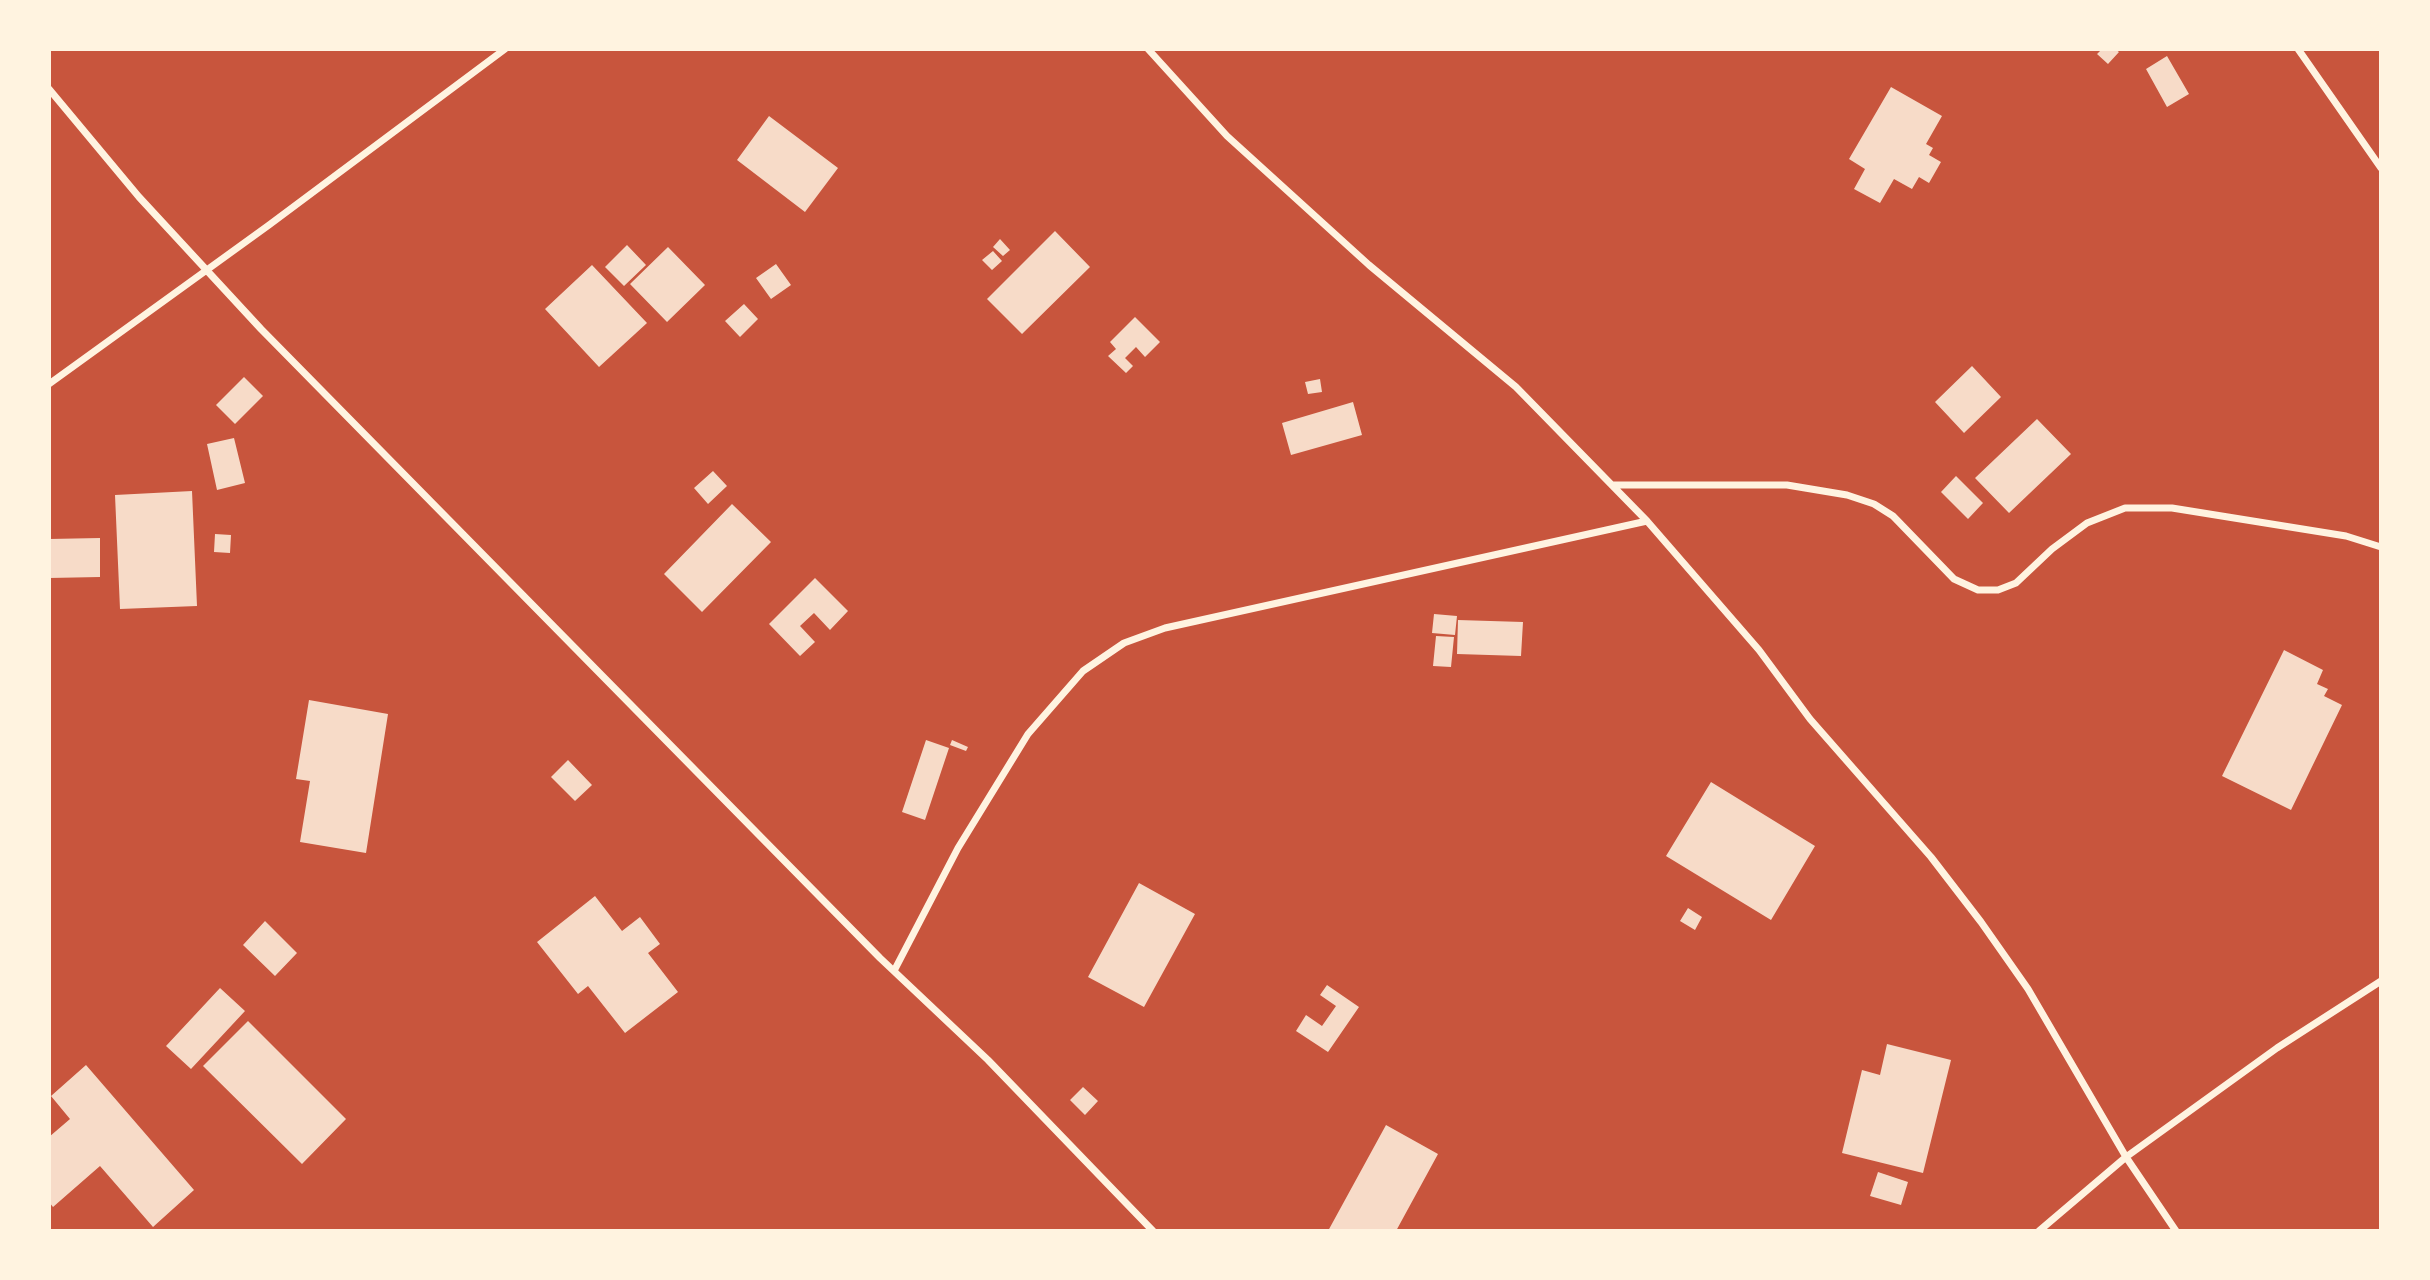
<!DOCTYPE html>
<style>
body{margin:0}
#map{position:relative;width:2430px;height:1280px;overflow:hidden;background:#c8553d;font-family:"Golos Text",sans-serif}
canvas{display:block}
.frame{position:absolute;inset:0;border:51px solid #fff3e0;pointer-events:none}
</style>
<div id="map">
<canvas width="2430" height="1280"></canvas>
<div class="frame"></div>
</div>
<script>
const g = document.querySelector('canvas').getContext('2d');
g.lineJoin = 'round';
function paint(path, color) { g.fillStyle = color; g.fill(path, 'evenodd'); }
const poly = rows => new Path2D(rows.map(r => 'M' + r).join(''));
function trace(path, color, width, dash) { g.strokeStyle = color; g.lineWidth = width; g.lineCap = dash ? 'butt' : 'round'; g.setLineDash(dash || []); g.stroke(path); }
paint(poly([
 [2102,49,2115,49,2119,52,2108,64,2097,54],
 [2167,56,2189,94,2167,107,2146,69],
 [1891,87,1942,116,1926,144,1933,148,1929,155,1941,162,1929,183,1919,177,1912,189,1894,179,1880,203,1854,189,1865,169,1849,159],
 [769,116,838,168,805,212,737,160],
 [1055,231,1090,267,1022,334,987,299],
 [1000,239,1010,250,1003,256,993,247],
 [627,245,646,265,624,286,605,267],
 [668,247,705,285,667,322,630,284],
 [993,251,1002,261,992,270,982,260],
 [776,264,791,285,771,299,756,278],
 [592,265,647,323,599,367,545,309],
 [744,304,758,319,740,337,725,321],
 [1135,317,1160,342,1145,357,1136,347,1125,358,1133,366,1126,373,1108,356,1116,349,1110,342],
 [1972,366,2001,397,1964,433,1935,402],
 [244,377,263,396,235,424,216,405],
 [1320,379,1322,392,1308,394,1305,382],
 [1353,402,1362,435,1291,455,1282,423],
 [2037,419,2071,454,2009,513,1975,478],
 [234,438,245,483,217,490,207,444],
 [713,471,727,486,708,504,694,488],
 [1956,476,1983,503,1968,519,1941,492],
 [192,491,197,606,120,609,115,495],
 [732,504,771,542,702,612,664,574],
 [215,534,231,535,230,553,214,552],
 [100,538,100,577,49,578,49,539],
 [815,578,848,611,830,630,814,613,800,626,815,642,800,656,769,624],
 [1434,614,1457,616,1455,635,1432,633],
 [1458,620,1523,622,1521,656,1457,654],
 [1436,636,1454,637,1451,667,1433,666],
 [2284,650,2323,670,2317,684,2328,689,2324,696,2342,705,2291,810,2222,776],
 [309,700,388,714,366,853,300,842,310,781,296,779],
 [926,740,949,748,925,820,902,812],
 [952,740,968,747,966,751,950,745],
 [568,760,592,785,575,801,551,777],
 [1711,782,1815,846,1771,920,1666,856],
 [1139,883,1195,914,1144,1007,1088,977],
 [595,896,622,931,640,917,660,944,648,953,678,992,625,1033,588,986,578,994,537,942],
 [1688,908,1702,917,1695,930,1680,921],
 [265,921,297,953,275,976,243,945],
 [1327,985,1359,1007,1328,1052,1296,1031,1306,1015,1322,1026,1336,1006,1320,995],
 [220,988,245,1011,191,1069,166,1046],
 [248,1021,346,1119,302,1164,203,1066],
 [1887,1044,1951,1060,1923,1173,1842,1153,1862,1070,1880,1075],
 [86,1065,194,1190,153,1227,100,1166,53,1207,49,1202,49,1137,70,1119,51,1096],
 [1083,1087,1098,1101,1085,1115,1070,1100],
 [1386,1125,1438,1154,1396,1231,1328,1231],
 [1878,1172,1908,1182,1901,1205,1870,1196]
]), '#f7dbc8');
trace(poly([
 [1148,49,1227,136,1369,265,1516,387,1647,521,1759,650,1810,719,1931,857,1981,922,2028,989,2126,1157,2176,1231],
 [2298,49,2381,168],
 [49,89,139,197,261,329,880,958,988,1060,1153,1231],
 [49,384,269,225,505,49],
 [1612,485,1787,485,1847,495,1874,504,1893,516,1954,579,1978,590,1998,590,2016,583,2052,549,2087,523,2125,508,2172,508,2346,536,2381,547],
 [894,971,958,848,1028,734,1083,671,1124,643,1165,628,1647,521],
 [2039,1231,2126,1157,2277,1048,2381,981]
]), '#fff3e0', 7);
</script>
